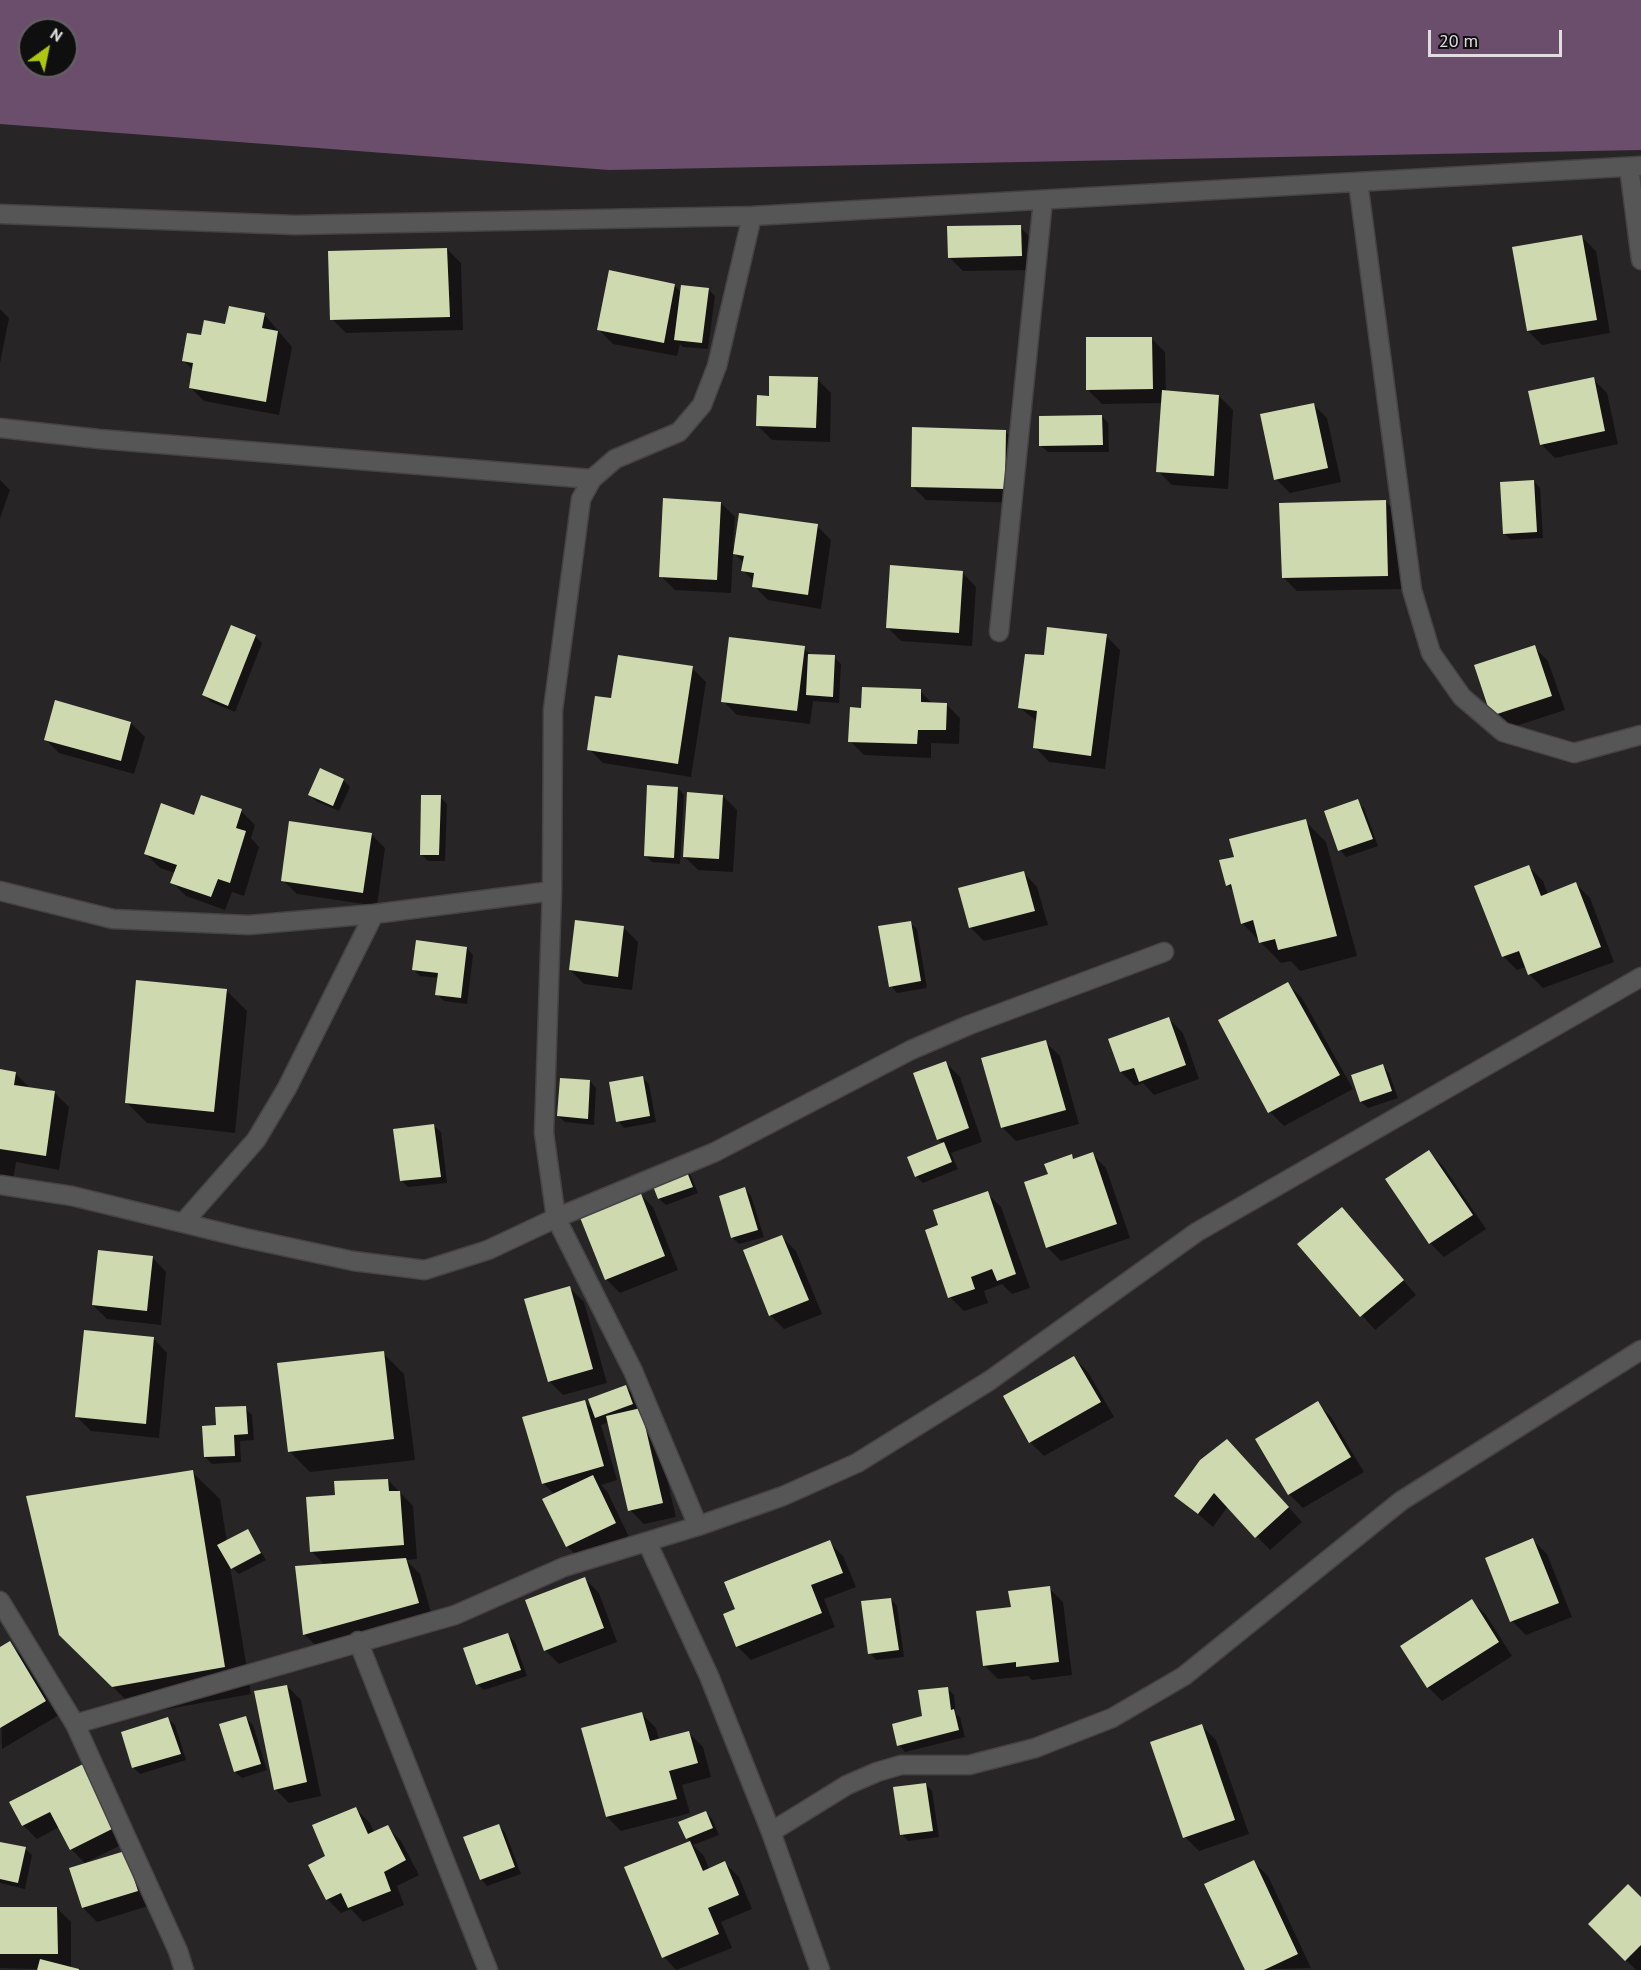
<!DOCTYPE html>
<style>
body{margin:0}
#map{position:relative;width:1641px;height:1970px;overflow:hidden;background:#282527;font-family:"PT Sans",sans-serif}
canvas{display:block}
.north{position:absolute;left:18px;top:18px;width:60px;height:60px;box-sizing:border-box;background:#100f10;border:2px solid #636263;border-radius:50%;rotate:33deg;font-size:16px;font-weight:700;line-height:24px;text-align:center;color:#e0dfe0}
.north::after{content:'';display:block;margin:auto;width:21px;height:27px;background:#acc612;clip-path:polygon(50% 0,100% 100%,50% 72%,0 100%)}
.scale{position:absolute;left:1428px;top:30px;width:134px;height:27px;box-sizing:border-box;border:3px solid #e0dfe0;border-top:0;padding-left:8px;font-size:18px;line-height:21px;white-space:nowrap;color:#e0dfe0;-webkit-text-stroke:4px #100f10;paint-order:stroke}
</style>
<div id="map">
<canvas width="1641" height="1970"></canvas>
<div class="north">N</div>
<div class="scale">20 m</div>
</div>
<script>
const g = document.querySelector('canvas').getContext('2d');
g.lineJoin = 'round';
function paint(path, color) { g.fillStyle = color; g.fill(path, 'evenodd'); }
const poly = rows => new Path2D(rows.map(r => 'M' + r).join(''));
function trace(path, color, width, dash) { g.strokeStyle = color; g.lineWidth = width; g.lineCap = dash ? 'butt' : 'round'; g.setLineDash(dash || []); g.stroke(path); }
paint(poly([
 [0,0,1641,0,1641,150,609,170,0,124],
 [30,30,66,30,66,66,30,66]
]), '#6b4e6b');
paint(poly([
 [1020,227,1034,241,1035,270,963,271,949,257],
 [1582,237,1596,251,1610,333,1542,345,1528,331],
 [447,249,461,263,463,330,346,333,332,319],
 [674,285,681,292,708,289,715,296,708,349,683,347,680,344,677,356,613,344,599,330],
 [0,309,9,318,0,363],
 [264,314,292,347,279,415,204,401,190,387,193,370,184,361,202,336],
 [1151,338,1165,352,1166,392,1219,396,1233,410,1228,489,1172,485,1158,471,1163,403,1102,404,1088,390],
 [817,379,831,393,830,442,772,440,758,426,770,397],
 [1593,379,1607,393,1618,444,1555,458,1541,444],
 [1313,404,1327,418,1341,482,1290,493,1276,479],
 [1102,416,1108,423,1109,452,1048,452,1041,446],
 [1005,431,1019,445,1019,503,926,500,912,486],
 [0,480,10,490,0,518],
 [1534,481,1540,488,1543,538,1511,540,1504,533],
 [1386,502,1400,516,1402,589,1297,591,1283,577],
 [721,503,735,517,733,547,817,526,831,540,821,609,768,600,754,586,754,582,743,570,744,563,733,552,731,593,675,590,661,576],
 [962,572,976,587,972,646,901,641,887,627],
 [231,627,255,636,262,643,235,712,211,702,204,695],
 [1106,636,1120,650,1105,769,1049,762,1035,747,1038,722,1020,708,1045,657],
 [1534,647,1548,661,1565,710,1507,729,1493,715],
 [804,648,812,656,834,657,841,664,839,703,813,701,810,724,737,715,723,701],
 [692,668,706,682,691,777,603,763,589,749,613,700],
 [920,691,933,704,946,704,960,718,959,744,931,743,931,758,864,755,850,741,862,709],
 [131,723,145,737,134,774,59,753,45,739],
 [343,780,350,787,339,811,316,801,310,794],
 [678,788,684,795,680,864,652,862,645,855],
 [723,796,737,810,733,872,698,870,684,856],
 [440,797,447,804,445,861,428,861,421,854],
 [1357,801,1364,808,1378,846,1346,857,1340,850],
 [241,811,255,825,251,838,259,847,244,896,232,892,225,910,186,896,172,882,175,873,160,868,146,854,195,817],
 [1305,821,1326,842,1357,956,1300,971,1291,961,1281,963,1242,923,1234,892,1228,885,1236,858],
 [371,834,385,848,377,906,297,894,283,880],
 [1529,867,1543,881,1548,895,1576,884,1590,898,1614,962,1543,988,1529,974,1526,967,1517,970,1503,956],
 [1023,872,1037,887,1048,925,984,941,970,927],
 [910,923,917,929,927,988,897,993,891,986],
 [624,928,638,942,632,990,584,984,570,970],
 [467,948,473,955,467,1004,444,1001,437,994,439,978,420,976,413,969],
 [1288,984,1302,998,1353,1089,1284,1126,1270,1112,1220,1021],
 [226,990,247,1011,235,1133,147,1123,126,1102],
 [1169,1019,1183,1033,1199,1079,1154,1095,1143,1083,1135,1086,1121,1072],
 [1045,1042,1060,1056,1079,1124,1016,1141,1002,1127],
 [946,1063,960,1077,982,1142,951,1153,958,1169,923,1183,916,1176,943,1144,938,1139],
 [1383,1066,1389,1073,1398,1098,1368,1108,1361,1102,1353,1076],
 [0,1071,15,1073,29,1087,55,1093,69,1107,59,1170,16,1162,13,1180,0,1178],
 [642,1077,649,1084,656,1122,624,1128,618,1121],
 [590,1081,596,1088,594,1125,565,1122,558,1116],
 [434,1126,441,1132,447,1183,408,1187,401,1180],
 [1429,1152,1443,1166,1486,1229,1444,1257,1430,1243,1387,1180],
 [1092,1154,1106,1168,1130,1238,1061,1261,1047,1247,1050,1175,1071,1156,1075,1160],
 [684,1169,691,1176,698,1193,666,1205,659,1199],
 [745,1189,751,1196,764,1237,739,1244,732,1237],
 [639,1193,653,1207,678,1270,620,1293,606,1279],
 [987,1193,1001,1207,1030,1288,1012,1294,1002,1284,984,1291,988,1303,964,1311,950,1297],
 [1342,1209,1416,1295,1375,1330,1299,1244],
 [782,1237,796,1251,822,1314,784,1329,770,1315],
 [152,1257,166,1272,161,1325,107,1319,93,1305],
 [570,1288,584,1302,607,1383,563,1395,549,1381],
 [153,1338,167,1353,159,1438,91,1431,77,1417],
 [383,1353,404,1374,415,1460,310,1472,289,1451],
 [1074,1358,1088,1372,1114,1417,1044,1456,1030,1442],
 [625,1387,632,1393,638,1410,654,1424,676,1517,644,1524,630,1510,609,1422,601,1425,617,1480,601,1485,607,1491,629,1537,581,1560,567,1546,555,1495,543,1483,585,1402,595,1412],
 [1317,1403,1331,1417,1364,1472,1303,1508,1289,1494],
 [245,1408,252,1415,254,1440,240,1441,241,1462,212,1464,205,1457,218,1426],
 [1241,1455,1302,1522,1270,1550,1228,1506,1213,1527,1176,1495],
 [192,1472,220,1499,227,1542,248,1531,266,1560,239,1574,230,1566,251,1694,140,1714,60,1634],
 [388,1480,413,1506,417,1559,406,1560,420,1574,432,1616,318,1648,304,1634,326,1566,311,1551,337,1497],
 [1533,1540,1547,1554,1572,1617,1526,1635,1512,1621],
 [829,1542,843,1556,856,1587,824,1599,835,1627,751,1660,737,1646,737,1610],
 [585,1579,599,1593,617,1642,559,1664,545,1650],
 [1049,1588,1063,1602,1072,1675,1032,1680,1028,1676,998,1679,984,1665,1012,1608],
 [891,1599,897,1606,904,1657,876,1660,870,1653],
 [1472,1601,1486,1615,1512,1656,1442,1701,1428,1687],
 [508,1635,515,1642,527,1676,484,1690,477,1684],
 [9,1643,23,1657,59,1715,2,1749,0,1649],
 [287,1686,301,1700,321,1796,289,1803,275,1789],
 [947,1688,954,1695,956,1714,960,1717,965,1737,905,1752,899,1745],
 [642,1714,656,1728,659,1740,689,1733,703,1747,711,1777,682,1785,690,1813,621,1831,607,1817],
 [246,1718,253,1725,267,1770,242,1778,235,1772],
 [168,1719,175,1725,186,1760,140,1774,134,1768],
 [1202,1726,1216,1740,1249,1834,1199,1851,1185,1837],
 [84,1765,131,1840,85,1863,71,1849,59,1827,37,1839,23,1825],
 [926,1784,932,1791,939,1837,908,1841,902,1834],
 [356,1809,370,1823,374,1833,387,1827,401,1841,419,1875,397,1886,404,1905,363,1922,351,1909,341,1913,327,1899,310,1865,327,1856],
 [706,1813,712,1819,719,1835,693,1845,704,1856,709,1869,725,1863,739,1877,752,1909,721,1922,732,1948,676,1970,664,1957,626,1868,691,1842,687,1838],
 [498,1825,505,1832,521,1874,487,1886,481,1879],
 [0,1843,25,1849,32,1855,25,1889,0,1883],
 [125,1853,151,1905,97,1922,83,1908,71,1869],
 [1254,1862,1268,1876,1311,1968,1247,1970],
 [1641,1899,1641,1970,1636,1970,1590,1924],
 [0,1908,57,1908,71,1922,71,1969,74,1970,0,1968]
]), '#0007');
paint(poly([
 [1021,225,1022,256,948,258,947,226],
 [1582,235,1597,320,1527,331,1512,247],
 [447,248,450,317,330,320,328,251],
 [609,270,675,284,664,343,597,330],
 [681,285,709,288,702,343,674,340],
 [229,306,265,313,262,328,278,331,266,402,189,388,193,363,182,361,187,333,201,335,204,320,225,324],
 [1086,337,1152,337,1153,389,1086,390],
 [769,376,818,377,816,428,756,426,757,395,769,396],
 [1594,377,1605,431,1540,445,1528,391],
 [1162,390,1219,395,1214,476,1156,472],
 [1314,403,1328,468,1274,480,1260,414],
 [1102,415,1103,445,1039,446,1039,416],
 [912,427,1006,430,1005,489,911,487],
 [1534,480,1537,532,1503,534,1500,482],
 [663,498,721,502,717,580,659,577],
 [1386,500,1388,576,1282,578,1279,503],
 [739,513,818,524,808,595,752,587,754,573,741,571,744,556,733,554],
 [890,565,963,571,959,633,886,628],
 [231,625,256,635,228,706,202,695],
 [1047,627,1107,634,1091,756,1033,748,1037,711,1018,708,1025,654,1044,655],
 [729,637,805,646,797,711,721,702],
 [1535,645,1552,696,1491,716,1474,665],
 [808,654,835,655,833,697,806,695],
 [618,655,693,666,678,764,587,750,595,696,611,698],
 [862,687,921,689,921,702,947,703,946,730,918,730,917,744,848,742,850,707,861,708],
 [55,700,131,722,121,761,44,740],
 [320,768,344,779,333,806,308,795],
 [647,785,678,787,674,858,644,856],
 [687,792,723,795,719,859,683,857],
 [201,795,242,809,236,828,246,831,230,883,218,879,211,897,170,883,177,865,144,854,161,803,194,815],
 [421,795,441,795,439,855,420,855],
 [1358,799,1373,839,1338,851,1324,811],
 [1306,819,1337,936,1278,950,1275,939,1259,943,1253,920,1241,924,1231,884,1226,886,1219,860,1234,857,1229,839],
 [289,821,372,833,363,893,281,881],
 [1529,865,1541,896,1576,882,1601,947,1528,975,1519,951,1502,957,1474,886],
 [1024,871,1035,911,969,928,958,888],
 [575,920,624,926,618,977,569,970],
 [911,921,921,981,889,987,878,926],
 [416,940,467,947,461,998,435,995,438,973,412,970],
 [136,980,227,989,214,1112,125,1103],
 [1288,982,1340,1075,1268,1113,1218,1020],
 [1169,1017,1186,1065,1139,1082,1134,1068,1120,1072,1108,1039],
 [1046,1040,1066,1110,1001,1128,981,1058],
 [946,1061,969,1128,937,1140,913,1073],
 [1383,1064,1392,1091,1360,1102,1351,1075],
 [0,1069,16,1072,14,1085,55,1091,46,1156,0,1149],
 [643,1076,650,1116,616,1122,609,1082],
 [560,1078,590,1080,588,1119,557,1116],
 [434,1124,441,1177,400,1181,393,1129],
 [944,1142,952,1162,915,1177,907,1157],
 [1429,1150,1473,1215,1429,1244,1385,1179],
 [1093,1152,1117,1224,1046,1248,1024,1182,1048,1174,1044,1164,1072,1154,1073,1159],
 [685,1167,693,1187,658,1199,651,1181],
 [745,1187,758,1230,731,1238,719,1196],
 [640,1191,665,1256,605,1280,579,1215],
 [988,1191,1016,1274,997,1281,992,1269,971,1277,975,1289,948,1298,925,1230,938,1225,933,1210],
 [1342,1207,1404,1280,1360,1317,1297,1244],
 [782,1235,809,1300,769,1316,743,1250],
 [98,1250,153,1256,147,1311,92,1305],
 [570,1286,593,1369,548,1382,524,1299],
 [84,1330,154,1337,146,1424,75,1417],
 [384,1351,394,1439,288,1452,277,1363],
 [1074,1356,1101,1402,1029,1443,1003,1396],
 [626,1385,633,1404,595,1418,588,1399],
 [585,1400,604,1466,542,1484,522,1417],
 [1318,1401,1351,1457,1288,1495,1255,1439],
 [246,1406,248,1434,234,1435,235,1456,204,1457,202,1426,216,1425,215,1407],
 [641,1408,663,1503,628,1511,606,1416],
 [1227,1439,1289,1507,1255,1538,1214,1493,1198,1514,1174,1496,1200,1460],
 [193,1470,225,1667,112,1687,59,1635,26,1496],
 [593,1475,616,1523,566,1547,542,1499],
 [388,1479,389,1491,400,1491,404,1545,310,1552,306,1497,335,1495,334,1481],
 [248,1529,261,1553,231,1569,217,1545],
 [1533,1538,1559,1603,1510,1622,1485,1558],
 [830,1540,843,1573,811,1585,822,1613,736,1647,723,1614,735,1609,724,1582],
 [406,1558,419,1603,303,1635,295,1566],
 [585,1577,604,1628,544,1651,525,1600],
 [1050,1586,1059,1662,1016,1667,1016,1662,983,1666,976,1611,1011,1607,1008,1591],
 [891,1598,899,1650,868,1654,861,1601],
 [1472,1599,1499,1642,1427,1688,1400,1646],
 [508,1633,521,1670,476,1685,463,1648],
 [10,1641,46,1701,0,1728,0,1647],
 [287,1685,307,1782,274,1790,254,1691],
 [948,1687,951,1710,954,1709,959,1730,897,1746,892,1724,922,1716,918,1690],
 [642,1712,650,1741,689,1731,698,1763,669,1771,677,1799,606,1817,581,1728],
 [246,1716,261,1764,234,1772,219,1724],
 [168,1717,181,1754,132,1768,121,1732],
 [1202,1724,1235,1820,1183,1838,1150,1742],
 [85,1763,118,1826,70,1850,50,1812,22,1826,9,1802],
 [926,1783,933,1831,900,1835,893,1787],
 [356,1807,368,1834,388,1825,406,1860,384,1872,391,1891,348,1908,341,1893,326,1900,308,1865,325,1856,312,1825],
 [706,1811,713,1828,686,1839,678,1822],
 [499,1824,515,1867,480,1880,463,1837],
 [690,1841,703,1871,725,1861,739,1895,708,1908,719,1934,662,1958,624,1867],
 [0,1842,26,1847,18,1883,0,1879],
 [125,1851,138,1891,82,1908,69,1868],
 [1254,1860,1298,1954,1264,1970,1245,1970,1204,1884],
 [1628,1884,1641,1897,1641,1945,1625,1961,1588,1924],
 [0,1907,57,1907,58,1954,0,1954],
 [40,1959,79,1969,79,1970,37,1970]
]), '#cfd9af');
const street = poly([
 [1629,167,1641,260],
 [1358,182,1412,590,1431,653,1462,697,1503,732,1574,753,1641,735],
 [0,214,295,225,752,216,1641,166],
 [0,428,99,439,592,479],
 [999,632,1043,200],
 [0,891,113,919,249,925,374,914,552,891],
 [0,1185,72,1196,245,1238,353,1261,425,1270,488,1250,556,1218,715,1152,911,1050,969,1025,1164,952],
 [183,1223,256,1140,287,1088,374,914],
 [698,1526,633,1371,556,1218,544,1133,552,891,553,710,581,499,592,479,615,459,679,432,702,405,717,366,752,216],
 [647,1542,709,1676,771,1832,820,1970],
 [0,1601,75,1724,178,1951,184,1970],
 [358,1641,488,1970],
 [75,1724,455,1615,564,1567,698,1526,783,1496,857,1463,989,1381,1197,1232,1641,977],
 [771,1832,847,1785,877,1772,901,1765,969,1765,1035,1748,1112,1718,1184,1676,1401,1501,1641,1350]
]);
trace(street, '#454345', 21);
trace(street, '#575657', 18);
</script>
